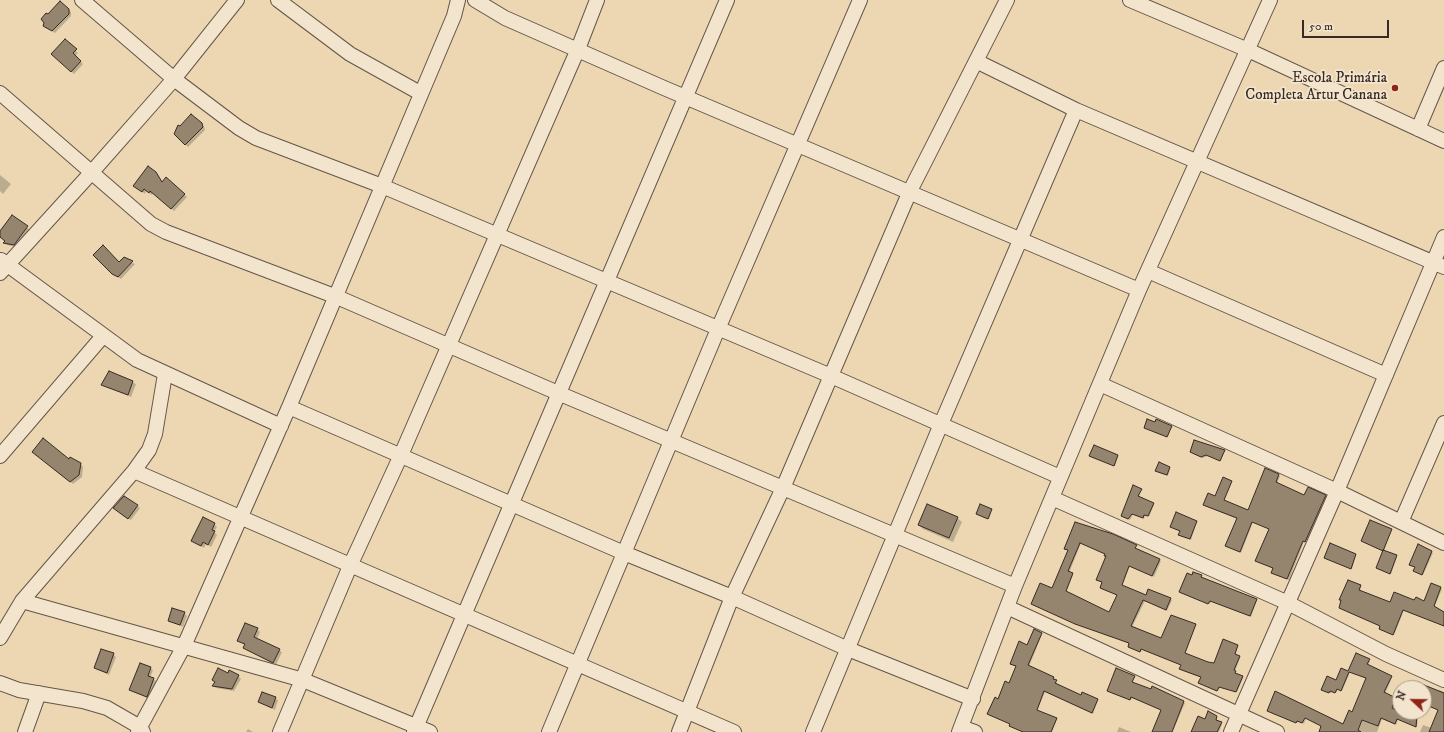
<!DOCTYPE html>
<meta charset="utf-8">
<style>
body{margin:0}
#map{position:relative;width:1444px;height:732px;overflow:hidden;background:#ecd7b2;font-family:"IM FELL DW Pica",serif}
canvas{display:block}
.north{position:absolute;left:1392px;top:680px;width:40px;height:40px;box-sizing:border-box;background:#f3e5cd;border:1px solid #a89a8a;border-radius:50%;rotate:292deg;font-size:11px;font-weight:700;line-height:16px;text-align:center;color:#372a25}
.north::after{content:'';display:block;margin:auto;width:14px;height:18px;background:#8f2418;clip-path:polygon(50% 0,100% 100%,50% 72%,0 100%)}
.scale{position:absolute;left:1302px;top:20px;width:87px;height:18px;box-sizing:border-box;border:2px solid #372a25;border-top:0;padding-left:5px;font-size:12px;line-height:14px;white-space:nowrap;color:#372a25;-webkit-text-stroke:3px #f3e5cd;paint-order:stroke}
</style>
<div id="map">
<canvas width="1444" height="732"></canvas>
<div class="north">N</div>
<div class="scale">50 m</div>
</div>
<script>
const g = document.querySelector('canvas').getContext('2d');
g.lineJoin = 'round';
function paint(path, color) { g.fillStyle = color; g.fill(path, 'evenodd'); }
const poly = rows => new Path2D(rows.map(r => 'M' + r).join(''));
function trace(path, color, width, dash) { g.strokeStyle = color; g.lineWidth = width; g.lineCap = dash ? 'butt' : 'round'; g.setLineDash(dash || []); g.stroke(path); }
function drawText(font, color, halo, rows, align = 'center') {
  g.font = font + ' "IM FELL DW Pica",serif'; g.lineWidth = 3.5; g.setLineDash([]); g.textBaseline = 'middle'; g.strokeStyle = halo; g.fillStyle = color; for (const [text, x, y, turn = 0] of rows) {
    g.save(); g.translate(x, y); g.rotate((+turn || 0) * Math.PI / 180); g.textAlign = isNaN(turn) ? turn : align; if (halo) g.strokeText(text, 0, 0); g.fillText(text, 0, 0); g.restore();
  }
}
paint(poly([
 [69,10,71,12,71,16,55,33,44,26],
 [65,40,78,53,75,56,83,64,74,74,52,54],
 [191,115,204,127,205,130,188,147,175,134],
 [156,173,163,183,166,178,187,197,174,211,153,193,152,195,146,191,145,194,137,188],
 [0,175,11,184,3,194,0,191],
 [12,216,30,230,17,247,7,245,4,243],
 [95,255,119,263,124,259,135,264,121,279,116,276],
 [109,373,136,384,131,397,103,385],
 [1171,427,1168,437,1146,428],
 [1094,447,1118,456,1115,466,1092,457],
 [1224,451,1221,461,1208,456,1202,458,1191,452],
 [36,454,80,464,83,467,82,477,73,484],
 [1170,468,1168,476,1157,472],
 [1266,469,1280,476,1277,484,1305,496,1326,497,1306,542,1304,541,1289,580,1273,574,1274,569,1258,562,1270,529,1253,522,1241,553,1226,546,1237,519,1205,506,1231,482,1224,501,1249,512],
 [1141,489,1139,498,1154,505,1149,517,1145,515,1144,519,1133,514,1130,520,1123,517,1122,516],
 [137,506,140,508,131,520,117,511],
 [992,509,989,519,977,514],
 [957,518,962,522,953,542,923,529,919,525],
 [1197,521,1191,540,1180,536,1181,531,1171,527],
 [1076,523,1136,546,1136,549,1161,561,1154,577,1130,566,1122,586,1146,596,1149,590,1172,600,1167,611,1145,601,1132,627,1162,639,1172,616,1196,625,1185,654,1214,665,1238,646,1235,655,1240,658,1235,671,1236,675,1243,678,1237,692,1220,687,1218,691,1200,684,1202,678,1181,670,1182,665,1142,649,1141,652,1130,648,1130,644,1077,624,1032,604,1053,589,1069,551,1065,549],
 [1081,543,1106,554,1098,580,1103,583,1102,589,1118,595,1110,613,1066,593,1073,575,1069,573],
 [214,524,217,527,214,532,217,535,211,547,206,544,204,548,192,541],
 [1391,530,1384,551,1397,557,1391,574,1377,568,1384,551,1362,541],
 [1418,545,1433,553,1423,575,1414,571],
 [1356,555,1352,569,1326,559],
 [1193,576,1201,576,1202,578,1257,600,1251,617,1211,601,1210,604,1181,593],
 [1432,584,1442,589,1434,608,1444,612,1444,626,1404,610,1394,635,1381,630,1381,626,1341,608,1361,586,1360,591,1390,604,1425,602],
 [184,613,187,616,183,627,169,621],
 [257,629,260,632,257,639,282,652,276,665,247,650,244,648,245,645,239,641],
 [1042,634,1029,667,1053,677,1057,682,1056,685,1082,696,1098,700,1093,714,1045,692,1037,711,1057,719,1052,732,1023,732,1011,727,1011,724,988,714,1010,684,1017,667,1012,665,1028,646],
 [113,654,116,657,109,675,95,668],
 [1356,655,1370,661,1368,666,1392,677,1385,694,1397,699,1394,707,1400,709,1400,712,1407,712,1418,717,1417,727,1398,719,1396,725,1382,719,1377,732,1320,732,1322,726,1306,718,1304,724,1298,721,1297,723,1269,712,1275,693,1344,726,1353,713,1367,679,1350,672,1342,691,1338,689,1336,693,1332,691,1331,693,1324,690,1349,672],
 [150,668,153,670,150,678,156,681,149,699,130,690],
 [228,674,238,676,241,679,234,691,216,688,214,686,215,683,213,680],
 [1134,677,1133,683,1151,690,1152,688,1185,703,1173,731,1158,725,1162,710,1132,698,1131,700,1109,692],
 [1439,690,1444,692,1444,732,1420,732,1423,725,1432,728,1439,710,1424,704,1424,692,1438,692],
 [262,693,278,700,275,710,259,702],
 [1217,716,1216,721,1222,724,1219,732,1193,732,1205,720],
 [1119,727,1131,732,1117,732],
 [248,729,253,732,246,732]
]), '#0003');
const building = poly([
 [60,1,69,9,69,14,52,31,43,26,44,23,41,19,46,13,48,14,60,1],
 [65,39,77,49,73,53,81,61,71,72,51,54,65,39],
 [191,114,202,123,203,127,185,145,174,134,178,125,180,126,191,114],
 [148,166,156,172,162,182,166,177,185,194,171,209,150,191,149,193,144,189,142,192,133,186,148,166],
 [12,215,28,226,14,245,3,243,5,241,0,237,0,231,12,215],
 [103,245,119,262,124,257,133,261,118,277,112,274,93,255,103,245],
 [109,371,133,381,128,395,101,385,109,371],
 [1147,419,1155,422,1156,419,1172,426,1167,437,1144,428,1147,419],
 [43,438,69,459,70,457,81,463,79,475,70,482,32,452,43,438],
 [1194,440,1225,450,1220,461,1206,455,1201,457,1190,452,1194,440],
 [1094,445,1118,455,1114,466,1089,456,1094,445],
 [1159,462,1170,467,1167,475,1155,471,1159,462],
 [1265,468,1279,474,1276,482,1304,495,1308,487,1326,495,1305,542,1303,541,1287,579,1271,573,1273,568,1255,561,1269,529,1252,522,1240,552,1225,546,1237,518,1203,505,1208,493,1215,496,1223,477,1232,481,1224,500,1248,510,1265,468],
 [1133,485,1142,489,1138,496,1154,503,1148,516,1144,515,1143,518,1132,514,1128,519,1121,516,1133,485],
 [124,496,138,505,128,519,113,508,124,496],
 [927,504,958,517,949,538,918,525,927,504],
 [980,504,992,509,988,519,976,514,980,504],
 [1176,512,1197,521,1190,539,1178,535,1180,531,1170,527,1176,512],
 [203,517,215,523,212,530,215,531,208,545,203,542,201,546,191,541,203,517],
 [1370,520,1392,529,1383,551,1361,541,1370,520],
 [1075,522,1113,534,1137,545,1135,548,1160,559,1152,576,1129,566,1122,585,1146,595,1148,589,1171,598,1166,610,1143,600,1131,626,1161,638,1171,615,1196,624,1185,653,1208,662,1214,663,1223,639,1238,645,1235,654,1240,656,1234,670,1236,671,1235,673,1243,676,1236,692,1219,687,1217,691,1198,683,1201,677,1179,669,1181,665,1141,649,1140,652,1128,647,1129,643,1075,624,1031,604,1040,583,1052,588,1068,550,1064,549,1075,522],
 [1080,543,1105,554,1104,556,1106,556,1096,580,1102,582,1100,588,1117,595,1109,612,1066,591,1073,573,1068,571,1080,543],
 [1330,543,1356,554,1351,569,1324,558,1330,543],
 [1418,544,1432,551,1422,575,1413,571,1415,567,1409,565,1418,544],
 [1383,550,1397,555,1390,574,1376,568,1383,550],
 [1193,572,1202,575,1201,577,1257,599,1250,616,1210,601,1208,604,1179,592,1187,573,1192,575,1193,572],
 [1348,580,1361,585,1359,590,1390,602,1394,592,1414,600,1416,597,1424,601,1431,583,1441,587,1434,606,1444,612,1444,626,1403,610,1393,635,1379,629,1380,626,1339,608,1341,600,1339,600,1348,580],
 [172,608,185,612,180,625,168,621,172,608],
 [245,623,258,628,254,637,280,649,273,663,243,648,245,644,237,641,245,623],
 [1034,629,1042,633,1028,665,1054,677,1053,679,1057,680,1055,683,1081,695,1082,692,1098,699,1092,713,1044,691,1037,710,1057,718,1051,732,1023,732,1009,726,1010,724,987,714,995,697,998,699,1005,681,1009,683,1016,666,1010,664,1019,641,1027,645,1034,629],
 [101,649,114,653,107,673,94,668,101,649],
 [1356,653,1370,659,1367,664,1392,676,1384,692,1396,698,1392,708,1400,712,1409,712,1417,715,1416,727,1397,719,1395,724,1381,718,1378,726,1362,720,1358,730,1361,732,1319,732,1321,726,1305,718,1302,723,1297,721,1296,723,1267,711,1275,691,1343,724,1349,710,1352,712,1366,678,1349,672,1341,691,1337,689,1335,693,1330,691,1329,693,1321,690,1327,676,1336,680,1341,668,1348,671,1356,653],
 [140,663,151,667,148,676,154,678,147,697,129,690,140,663],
 [218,668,228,673,229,670,239,675,232,689,212,686,215,682,212,680,218,668],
 [1116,668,1135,676,1132,682,1151,689,1152,686,1184,701,1172,732,1152,732,1161,710,1131,697,1130,700,1107,691,1116,668],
 [1424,685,1444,693,1444,732,1429,732,1438,710,1424,704,1424,685],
 [262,692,276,697,272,708,258,702,262,692],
 [1208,711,1217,716,1216,720,1222,722,1217,732,1191,732,1198,716,1205,719,1208,711]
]);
paint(building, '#95846e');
trace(building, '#372a25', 1);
const street = poly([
 [82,0,174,79,239,128,256,138,382,186,831,376,1060,477],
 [278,0,350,54,420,93],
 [475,0,505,18,664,88,1139,290],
 [1130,0,1248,50,1444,141],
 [976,61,1076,110,1444,267],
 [0,93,151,224,166,232,337,297,558,393,1015,586],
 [1418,129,1444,68],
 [1,260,137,360,281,426],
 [1148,271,1386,375],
 [0,273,91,173,174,79,237,0],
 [1100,384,1337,491,1444,543],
 [289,407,624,553,732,597,848,649,973,699],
 [0,456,103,336],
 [134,471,734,732],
 [1052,498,1288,603,1386,654,1444,680],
 [1401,522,1444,423],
 [22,601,303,680,430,732],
 [1007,607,1277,732],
 [0,638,22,601,134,471,149,450,155,434,165,374],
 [0,683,19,690,83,701,107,708,140,727,138,732],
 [961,727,975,732],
 [25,732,39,693],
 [143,732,140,727,184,646,289,407,454,16,458,0],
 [280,732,350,566,401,455,578,49,597,0],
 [414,732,727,0],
 [549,732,718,329,860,0],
 [679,732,732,597,783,488,910,191,1007,0],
 [813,732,941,424,1076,110],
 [959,732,1015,586,1139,290,1270,0],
 [1231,732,1337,491,1444,237]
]);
trace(street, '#645548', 16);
trace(street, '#f3e5cd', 14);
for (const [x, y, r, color] of [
 [1395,88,4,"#8f2418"]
]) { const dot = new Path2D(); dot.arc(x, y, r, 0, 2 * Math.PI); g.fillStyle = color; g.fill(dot); trace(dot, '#f3e5cd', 1.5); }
drawText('15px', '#372a25', '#f3e5cd', [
 ["Escola Primária",1387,79],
 ["Completa Artur Canana",1387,96]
], 'right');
</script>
